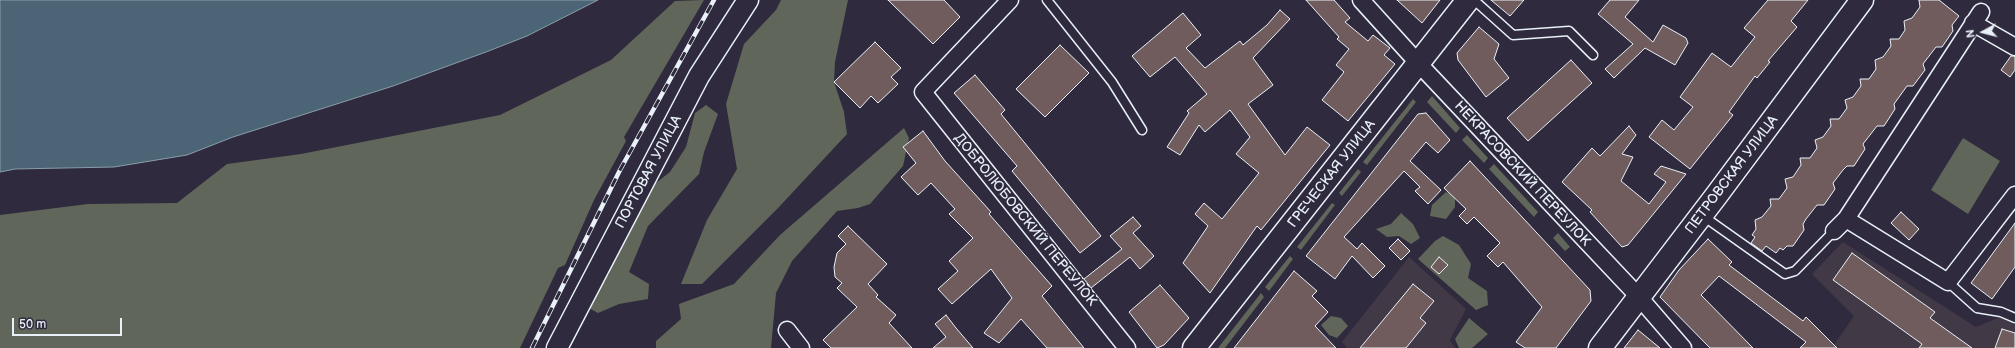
<!DOCTYPE html>
<meta charset="utf-8">
<style>
body{margin:0}
#map{position:relative;width:2015px;height:348px;overflow:hidden;background:#2f2a3d;font-family:"Balsamiq Sans",sans-serif}
canvas{display:block}
.north{position:absolute;left:1963px;top:12px;width:40px;height:40px;-webkit-text-stroke:3px #2f2a3d;paint-order:stroke;rotate:263deg;font-size:11px;font-weight:700;line-height:16px;text-align:center;color:#e8f1f8}
.north::after{content:'';display:block;margin:auto;width:14px;height:18px;background:#e8f1f8;clip-path:polygon(50% 0,100% 100%,50% 72%,0 100%)}
.scale{position:absolute;left:12px;top:318px;width:110px;height:18px;box-sizing:border-box;border:2px solid #e8f1f8;border-top:0;padding-left:5px;font-size:12px;line-height:14px;white-space:nowrap;color:#e8f1f8;-webkit-text-stroke:3px #2f2a3d;paint-order:stroke}
</style>
<div id="map">
<canvas width="2015" height="348"></canvas>
<div class="north">N</div>
<div class="scale">50 m</div>
</div>
<script>
const g = document.querySelector('canvas').getContext('2d');
g.lineJoin = 'round';
function paint(path, color) { g.fillStyle = color; g.fill(path, 'evenodd'); }
const poly = rows => new Path2D(rows.map(r => 'M' + r).join(''));
function trace(path, color, width, dash) { g.strokeStyle = color; g.lineWidth = width; g.lineCap = dash ? 'butt' : 'round'; g.setLineDash(dash || []); g.stroke(path); }
function drawText(font, color, halo, rows, align = 'center') {
  g.font = font + ' "Balsamiq Sans",sans-serif'; g.lineWidth = 3.5; g.setLineDash([]); g.textBaseline = 'middle'; g.strokeStyle = halo; g.fillStyle = color; for (const [text, x, y, turn = 0] of rows) {
    g.save(); g.translate(x, y); g.rotate((+turn || 0) * Math.PI / 180); g.textAlign = isNaN(turn) ? turn : align; if (halo) g.strokeText(text, 0, 0); g.fillText(text, 0, 0); g.restore();
  }
}
paint(poly([
 [1843,242,1976,327,2015,311,2015,348,1832,348,1854,316,1812,274],
 [1409,257,1466,309,1450,340,1455,348,1347,348,1342,342]
]), '#423947');
paint(poly([
 [704,0,624,137,626,141,594,200,565,265,558,268,520,348,0,348,0,215,88,204,177,203,227,164,301,154,500,115,611,60,675,1],
 [781,0,848,0,835,62,834,82,844,112,847,134,779,207,702,284,681,284,707,220,737,169,726,104,744,44,776,10],
 [1432,96,1460,128,1456,133,1427,102],
 [1413,99,1416,102,1367,165,1363,162],
 [706,105,718,114,704,152,699,174,648,226,629,272,649,284,648,299,619,304,598,313,589,308,598,289,609,274,615,250,652,186,670,172,686,147,695,113],
 [904,128,909,138,903,166,870,204,858,208,837,211,792,261,776,293,771,348,656,348,656,341,681,319,679,304,734,284,780,235],
 [1467,135,1488,158,1484,163,1462,140],
 [1963,138,2000,161,1968,214,1931,190],
 [1494,164,1538,212,1534,217,1489,169],
 [1358,169,1361,172,1342,196,1339,193],
 [1446,192,1455,196,1455,207,1446,219,1430,216,1432,205],
 [1332,203,1335,205,1301,250,1297,247],
 [1401,213,1413,224,1420,238,1411,244,1399,236,1387,237,1376,229,1391,224],
 [1558,233,1570,247,1565,251,1553,238],
 [1443,236,1459,245,1471,264,1468,278,1487,291,1488,305,1476,310,1418,259,1435,241],
 [1290,256,1293,259,1269,291,1265,287],
 [1261,293,1264,297,1225,348,1218,348],
 [1331,316,1341,318,1348,326,1337,338,1329,335,1321,325],
 [1469,318,1488,334,1472,348,1459,348,1455,339]
]), '#60675a');
const water = poly([
 [0,0,598,0,527,36,486,52,393,86,233,137,187,155,114,167,15,169,0,172,0,0]
]);
paint(water, '#4c6576');
trace(water, '#8a9daa', 1);
const building = poly([
 [888,0,944,0,960,17,933,44,888,0],
 [1306,0,1334,0,1350,18,1345,22,1368,41,1373,35,1390,48,1384,55,1395,64,1348,121,1322,100,1344,72,1336,65,1349,49,1337,39,1339,37,1306,0],
 [1397,0,1440,0,1422,23,1397,0],
 [1491,0,1524,0,1510,16,1491,0],
 [1610,0,1639,0,1625,17,1653,42,1663,25,1686,38,1688,43,1675,65,1645,48,1614,78,1605,69,1633,44,1598,14,1610,0],
 [1768,0,1808,0,1791,21,1797,27,1768,61,1770,62,1757,78,1755,76,1729,112,1733,115,1690,169,1649,137,1662,120,1674,130,1693,107,1680,97,1712,53,1731,67,1755,37,1744,28,1768,0],
 [1919,0,1939,0,1959,16,1952,25,1953,31,1942,47,1936,47,1923,64,1925,70,1913,86,1907,86,1894,104,1895,109,1884,126,1877,126,1863,144,1865,149,1854,166,1847,166,1843,170,1833,183,1835,189,1824,205,1817,205,1806,219,1803,224,1804,230,1793,246,1787,246,1783,250,1780,248,1776,253,1766,246,1762,251,1751,243,1755,237,1752,235,1756,229,1755,220,1762,217,1771,206,1770,199,1779,199,1787,188,1785,179,1793,177,1801,165,1800,158,1810,158,1817,148,1815,140,1823,137,1831,126,1830,119,1839,119,1847,108,1845,100,1853,97,1861,86,1860,79,1869,79,1876,69,1875,60,1883,57,1891,46,1890,39,1899,39,1905,30,1904,21,1912,18,1920,7,1919,0],
 [1280,10,1290,19,1253,58,1273,85,1248,104,1285,155,1307,127,1330,145,1261,230,1257,226,1210,293,1183,263,1208,226,1195,214,1204,203,1222,219,1259,173,1236,154,1250,137,1230,110,1205,132,1199,125,1180,155,1167,147,1189,113,1187,111,1207,94,1175,57,1150,77,1132,56,1183,13,1201,35,1186,48,1205,68,1240,41,1243,45,1267,25,1280,10],
 [1479,27,1499,44,1494,59,1509,78,1486,97,1458,60,1457,53,1479,27],
 [875,42,901,68,891,77,898,84,878,103,871,96,860,108,834,82,875,42],
 [1060,45,1089,73,1045,117,1016,89,1060,45],
 [2011,56,2015,56,2015,70,2010,77,2001,70,2011,56],
 [1571,60,1592,83,1528,141,1507,118,1571,60],
 [975,75,1005,110,1001,114,1101,236,1080,253,1012,171,1017,166,954,93,975,75],
 [1426,113,1450,140,1438,153,1426,142,1410,161,1441,190,1428,204,1415,191,1420,187,1404,171,1344,237,1357,249,1362,243,1385,266,1373,278,1352,256,1335,279,1306,256,1418,114,1426,113],
 [1629,126,1636,135,1622,154,1633,157,1621,181,1649,204,1666,182,1654,174,1661,166,1686,174,1628,245,1622,247,1590,212,1592,210,1562,182,1592,148,1600,156,1629,126],
 [923,131,945,161,991,212,989,214,1052,286,1042,296,1084,348,1047,348,1021,319,999,343,984,333,1012,298,991,269,952,304,938,289,958,271,949,261,973,238,949,214,955,209,931,183,918,195,901,177,916,163,903,147,923,131],
 [1470,161,1590,290,1591,301,1556,348,1525,348,1516,342,1542,307,1503,262,1498,267,1487,256,1500,243,1474,217,1467,224,1459,216,1466,209,1444,188,1470,161],
 [1901,212,1919,229,1909,240,1891,223,1901,212],
 [1133,217,1141,226,1133,233,1154,256,1140,269,1130,257,1091,288,1084,279,1122,249,1110,236,1133,217],
 [2015,223,2015,267,1992,299,1971,283,2015,223],
 [848,226,887,264,868,284,878,295,876,297,896,315,889,323,912,348,831,348,823,340,857,307,837,288,842,283,835,277,834,267,837,253,846,244,838,236,848,226],
 [1398,239,1410,251,1401,260,1389,248,1398,239],
 [1708,239,1732,262,1729,265,1803,321,1806,317,1837,348,1800,348,1806,342,1719,276,1701,295,1753,348,1710,348,1660,297,1679,270,1708,239],
 [1852,253,1935,312,1930,318,1972,348,1919,348,1922,344,1833,280,1852,253],
 [1439,257,1448,265,1439,274,1431,267,1439,257],
 [1294,271,1317,291,1312,296,1328,312,1315,326,1336,348,1234,348,1294,271],
 [1413,284,1434,301,1420,318,1426,323,1406,348,1360,348,1413,284],
 [1160,285,1189,318,1164,345,1157,348,1129,312,1160,285],
 [946,315,956,328,973,348,933,348,946,337,935,324,946,315],
 [2002,329,2015,333,2015,348,1995,348,2002,329],
 [1638,330,1660,348,1624,348,1638,330]
]);
paint(building, '#705c5d');
trace(building, '#e8f1f8', 1);
const service = poly([
 [1047,0,1112,82,1142,130],
 [1474,0,1513,35,1569,31,1593,55],
 [1703,216,1785,274,1795,271,1834,231],
 [1948,282,1977,308,2001,312,2015,318]
]);
const minor = poly([
 [1010,0,923,92,1127,348],
 [1361,0,1419,64,1639,297,1683,348],
 [1973,23,2015,47],
 [1846,219,1948,282,2015,195],
 [1834,231,1846,219,1981,12],
 [787,330,801,348]
]);
const tertiary = poly([
 [557,348,699,76,748,0]
]);
const secondary = poly([
 [1194,348,1468,0],
 [1600,348,1716,196,1862,0]
]);
trace(service, '#e8f1f8', 11);
trace(minor, '#e8f1f8', 19);
trace(tertiary, '#e8f1f8', 23);
trace(secondary, '#e8f1f8', 25);
trace(service, '#2f2a3d', 8);
trace(minor, '#2f2a3d', 16);
trace(tertiary, '#2f2a3d', 20);
trace(secondary, '#2f2a3d', 22);
const rail = poly([
 [532,348,620,170,714,0]
]);
trace(rail, '#e8f1f8', 4.5);
trace(rail, '#2f2a3d', 3, [9]);
drawText('14px', '#e8f1f8', '#2f2a3d', [
 ["ПОРТОВАЯ УЛИЦА",649,172,-62],
 ["ГРЕЧЕСКАЯ УЛИЦА",1332,174,-52],
 ["НЕКРАСОВСКИЙ ПЕРЕУЛОК",1522,174,47],
 ["ПЕТРОВСКАЯ УЛИЦА",1732,175,-53],
 ["ДОБРОЛЮБОВСКИЙ ПЕРЕУЛОК",1025,220,51]
]);
</script>
